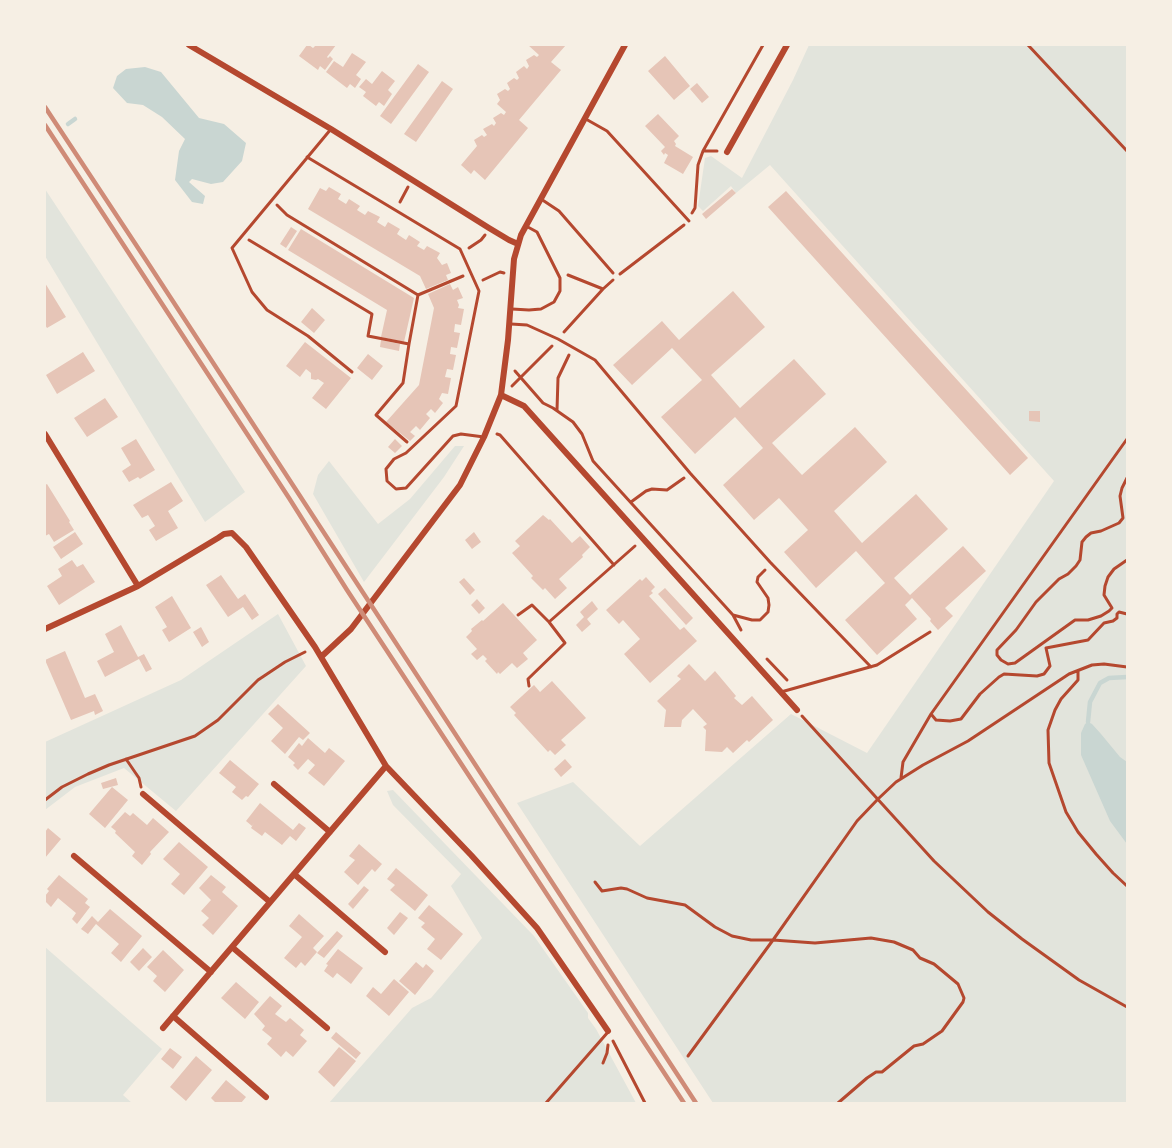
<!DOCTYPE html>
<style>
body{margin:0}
#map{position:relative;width:1172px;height:1148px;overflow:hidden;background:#f6efe4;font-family:"Archivo Narrow",sans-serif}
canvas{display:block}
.frame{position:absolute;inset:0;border:46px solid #f6efe4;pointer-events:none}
</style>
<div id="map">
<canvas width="1172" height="1148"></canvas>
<div class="frame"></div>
</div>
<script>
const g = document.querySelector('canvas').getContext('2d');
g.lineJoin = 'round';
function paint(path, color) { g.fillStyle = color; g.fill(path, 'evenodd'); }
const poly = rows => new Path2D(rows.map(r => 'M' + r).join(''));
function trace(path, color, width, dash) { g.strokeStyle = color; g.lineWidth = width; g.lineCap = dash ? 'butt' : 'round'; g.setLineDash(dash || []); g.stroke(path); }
paint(poly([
 [809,45,1127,45,1127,1103,713,1103,517,803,573,782,640,846,791,714,867,753,1054,481,770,165,736,193,731,186,703,211,698,206,705,158,711,156,742,178,793,80],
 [45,189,245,492,205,522,45,256],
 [455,446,464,446,444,477,364,582,313,494,318,475,329,461,378,524,410,499],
 [278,614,306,666,176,811,124,768,75,787,45,810,45,742,181,680],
 [393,790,534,936,588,1013,588,1018,596,1029,636,1103,329,1103,412,1008,431,998,482,938,451,886,461,874,393,805,387,791],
 [45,947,162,1049,123,1095,132,1103,45,1103]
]), '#e2e4dc');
paint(poly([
 [145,67,161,72,199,118,224,124,246,143,242,161,223,182,211,184,192,179,189,182,205,196,203,204,192,202,175,180,179,151,185,139,162,117,143,105,127,103,113,88,117,76,126,69],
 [1088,722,1092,724,1101,734,1120,757,1127,762,1127,844,1110,821,1081,755,1081,733,1085,724]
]), '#c9d6d2');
trace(poly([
 [68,124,75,119],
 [1088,722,1090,702,1100,683,1109,678,1127,677]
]), '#c9d6d2', 4.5);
paint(poly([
 [307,45,309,45,313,48,316,45,336,45,327,57,328,58,330,56,333,59,325,70,320,66,318,70,299,56],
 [528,45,566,45,551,62,561,70,519,120,528,128,485,180,474,170,471,174,461,165,477,146,474,140,482,135,484,137,487,135,483,129,492,124,494,126,496,123,493,118,501,113,504,115,506,112,497,104,500,100,497,94,505,89,508,91,510,89,507,83,514,78,517,80,519,78,516,72,524,66,527,69,529,66,526,60,534,55,537,57,539,55],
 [352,53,366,62,356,75,361,79,355,88,350,84,347,88,326,72,334,61,343,67],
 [665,56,690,86,674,100,648,71],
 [418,64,429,72,391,124,380,116],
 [382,71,395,81,388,90,392,94,384,106,379,102,376,106,363,96,366,92,359,87,366,79,372,84],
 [442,81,453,89,416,142,404,134],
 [697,83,709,97,702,103,690,89],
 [658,114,679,136,674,141,676,144,675,146,693,157,683,174,664,163,668,155,665,153,664,155,661,151,665,147,645,126],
 [329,187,341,194,338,199,346,204,349,199,360,206,357,210,365,215,368,211,380,217,377,222,385,227,388,222,400,229,397,234,406,240,409,235,420,242,417,246,424,250,427,246,440,253,437,258,442,265,447,263,451,273,446,275,448,280,426,289,420,276,308,209,320,188,326,191],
 [732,189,736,193,706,219,702,214],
 [786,191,1028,458,1010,475,768,207],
 [291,227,297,231,286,248,280,244],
 [301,229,414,298,404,342,381,337,387,310,288,250],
 [45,283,66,317,47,328,45,325],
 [450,284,453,290,458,287,463,298,457,300,459,305,458,308,464,309,461,325,455,324,454,332,460,333,457,348,451,347,450,354,456,355,453,370,447,369,445,377,451,378,448,394,442,393,439,399,443,403,435,413,431,409,426,414,430,418,420,430,416,426,410,432,415,436,410,441,386,422,419,385,434,308,428,294],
 [733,291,765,327,711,375,740,408,794,359,826,394,772,443,802,475,855,427,887,462,834,511,862,543,916,494,948,529,894,578,910,595,963,546,986,571,945,608,953,616,938,630,930,621,931,619,912,598,905,605,917,619,877,655,845,620,885,583,856,551,816,588,784,552,808,530,779,498,754,520,723,485,763,448,735,417,695,454,661,417,702,380,672,348,632,385,613,365,662,321,679,340],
 [312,308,325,320,314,333,301,322],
 [381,340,400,344,399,351,380,347],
 [305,342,351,378,326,409,312,398,324,383,318,379,316,380,311,379,311,373,306,369,300,377,286,366],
 [83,352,95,371,57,394,46,375],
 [368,354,383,366,372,380,357,368],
 [105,398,118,417,87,437,74,418],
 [1029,411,1040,411,1040,422,1029,421],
 [136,439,155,470,140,479,138,477,129,482,122,471,131,465,121,448],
 [395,439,402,446,395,453,388,447],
 [171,482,183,501,168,511,178,528,156,541,149,530,155,526,148,515,142,518,133,505],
 [47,484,70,521,69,522,74,530,54,542,49,534,45,536,45,485],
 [543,515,549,520,550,519,572,543,580,536,590,547,582,555,583,557,559,579,567,588,555,599,545,588,543,590,531,578,533,576,512,553,520,546,515,541],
 [75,532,83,544,61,559,53,547],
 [474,532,481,542,472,549,465,540],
 [72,560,77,567,83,564,95,582,59,605,47,586,62,576,58,569],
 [221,575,238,599,245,594,259,615,252,620,243,607,228,617,206,585],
 [646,577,655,587,651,591,653,593,649,596,680,630,684,627,697,641,650,683,624,654,640,639,623,620,619,624,606,610,640,579,642,581],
 [464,578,475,590,470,595,459,582],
 [665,588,693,618,686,625,658,594],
 [172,596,191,628,169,642,162,630,167,627,155,607],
 [477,599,485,608,479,614,471,605],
 [592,601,598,609,587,619,591,624,582,632,576,625,584,617,580,612],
 [503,603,537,640,523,653,528,659,517,668,512,663,500,674,498,672,497,674,485,661,487,659,483,655,477,660,471,654,477,649,466,637,472,631,471,629,482,620,483,621],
 [121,625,138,657,144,654,152,669,146,672,139,659,105,677,97,661,114,652,105,634],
 [201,627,209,642,202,647,193,632],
 [65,651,85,698,95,694,103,711,95,715,94,711,71,720,45,660],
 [689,664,705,681,715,671,736,696,734,698,742,705,752,696,773,720,749,742,747,740,733,753,727,747,722,752,705,751,706,730,703,727,707,724,693,709,682,720,681,727,664,727,666,710,657,701,681,679,677,676],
 [552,681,586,718,561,740,566,745,555,755,550,750,548,752,514,715,516,713,510,707,534,685,540,692],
 [278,704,310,733,303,740,299,737,285,754,271,741,283,728,268,714],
 [308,738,325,753,329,748,345,761,324,786,308,773,315,765,308,759,298,770,293,765,295,763,288,757,299,743,302,746],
 [565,759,572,767,561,777,554,769],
 [230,760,259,784,248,797,246,796,242,800,232,792,236,787,219,773],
 [116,778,118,785,103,789,101,783],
 [112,787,128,800,105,828,89,814],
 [260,803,293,830,299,823,306,828,296,841,290,836,282,845,265,832,262,836,251,828,254,823,252,826,246,821],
 [125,812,130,816,133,813,147,825,153,818,169,832,150,852,151,854,142,865,132,856,135,852,115,833,116,831,111,827],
 [48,828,61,839,45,858,45,832],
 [179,842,208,867,184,895,171,884,180,874,163,859],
 [359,844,382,864,375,872,372,869,358,885,344,872,355,860,349,856],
 [396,868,428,895,415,911,390,890,395,885,387,879],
 [59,875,88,899,85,903,90,907,77,924,72,919,76,913,58,898,51,907,45,901,45,896,49,891,47,889],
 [211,875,226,887,222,892,238,906,213,935,202,925,209,918,201,911,211,900,199,888],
 [364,886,369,890,353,909,348,904],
 [429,905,463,934,441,960,427,949,435,939,421,927,425,923,418,918],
 [110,909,142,936,121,962,111,953,119,944,96,924,88,934,81,929,92,916,98,922],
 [400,912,408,918,394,935,387,928],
 [299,914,324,936,313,948,317,952,305,966,301,962,296,968,284,958,302,937,289,926],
 [337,931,343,936,324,958,317,953],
 [143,948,152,957,139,971,130,962],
 [338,949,363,968,351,984,337,973,333,978,324,971,328,965,326,964],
 [163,950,184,970,165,992,153,981,157,976,147,967],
 [416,962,423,968,426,964,434,971,415,995,399,981],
 [394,979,409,992,389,1016,366,996,373,987,381,994],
 [236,982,259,1002,245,1019,221,998],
 [270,996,282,1006,275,1014,286,1022,290,1018,304,1030,300,1035,307,1041,293,1057,286,1051,281,1057,267,1044,272,1038,262,1030,265,1026,254,1014],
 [336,1032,361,1053,356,1059,331,1038],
 [339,1047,356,1061,334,1087,318,1072],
 [170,1048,182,1057,173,1069,161,1059],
 [196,1056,212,1070,186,1101,170,1087],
 [226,1080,246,1097,241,1103,216,1103,211,1098]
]), '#e6c5b7');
trace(poly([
 [1028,45,1127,151],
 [703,151,763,45],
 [400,202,408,187],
 [277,205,287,215,418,295,409,344],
 [692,213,695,208,698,165,703,151,717,151],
 [249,240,372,314,368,336,409,344,403,383,376,415,407,442],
 [469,248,481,240,485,235],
 [620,274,684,225],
 [568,275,603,289],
 [483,280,500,272,504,273],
 [418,295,463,276],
 [564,332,603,289,613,280],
 [515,371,543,403,553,408,573,422,582,434,593,461,733,615,741,630],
 [512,386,552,346],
 [557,410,558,378,569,355],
 [497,434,500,435,614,565],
 [1127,478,1122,488,1120,496,1123,518,1119,523,1101,531,1091,533,1086,537,1082,542,1080,560,1076,566,1068,574,1059,579,1036,602,1016,630,997,650,997,655,1001,660,1008,664,1015,663,1075,620,1088,620,1101,616,1109,611,1112,608,1104,595,1105,586,1108,577,1114,569,1127,560],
 [631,502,646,491,652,489,667,490,684,478],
 [518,615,532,605,549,622,565,643,528,679,529,686],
 [733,615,752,620,760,620,768,612,769,605,768,598,757,582,758,577,765,570],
 [549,622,635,546],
 [767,659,787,680],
 [1078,671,1078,680,1061,699,1055,710,1048,730,1049,763,1066,812,1078,832,1096,854,1113,873,1127,886],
 [931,714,936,720,950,721,961,719,980,694,999,677,1004,674,1037,676,1044,674,1050,666,1046,648,1088,640,1104,623,1113,621,1117,618,1117,614,1119,612,1127,614],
 [802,716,934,861,988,912,1022,939,1079,980,1127,1007],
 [126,759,139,778,141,787],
 [901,778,903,762,931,714,1127,439],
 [45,800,62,787,88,774,109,765,195,736,218,720,258,680,285,662,305,652],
 [595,882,602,891,621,888,627,889,647,898,685,905,715,927,732,936,751,940,773,940,815,943,871,938,894,942,913,950,920,958,934,964,958,984,964,998,963,1002,942,1031,923,1044,914,1046,882,1072,876,1072,867,1078,838,1103],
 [613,1041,645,1103],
 [688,1056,773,940,857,821,878,799,896,782,923,765,968,741,1069,674,1092,665,1104,664,1127,667],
 [603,1063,607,1053,608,1045]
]), '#b5482f', 3);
trace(poly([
 [584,118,607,131,689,221],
 [331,129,232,248,252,292,267,310,308,336,352,372],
 [307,157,460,249,479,291,456,406,406,453,394,459,386,469,387,481,396,489,406,488,453,436,461,434,484,437],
 [541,199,559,211,613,273],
 [512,309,529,310,541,309,554,302,560,291,560,278,537,232,526,226],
 [511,324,527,325,558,339,595,360,690,473,770,562,871,667],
 [781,692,877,665,930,632],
 [546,1103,608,1032]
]), '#b5482f', 3);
trace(poly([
 [189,45,331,129,489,228,509,240,518,244],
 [727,152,787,45],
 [501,395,524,406,797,710],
 [45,434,138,586],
 [45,629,138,586,218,538,224,534,232,533,246,547,315,647,386,766,471,855,537,928,608,1031],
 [321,657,351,629,460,485,484,437,501,395,508,340,514,259,521,235,625,45],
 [274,784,330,832],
 [143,794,270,902],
 [74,856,211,972],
 [294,874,385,952],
 [232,947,327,1028],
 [173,1016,266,1097],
 [163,1028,386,766]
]), '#b5482f', 6);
trace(poly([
 [45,107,146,260,696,1103],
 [45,125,289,498,347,590,684,1103]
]), '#cf8b77', 4.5);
</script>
